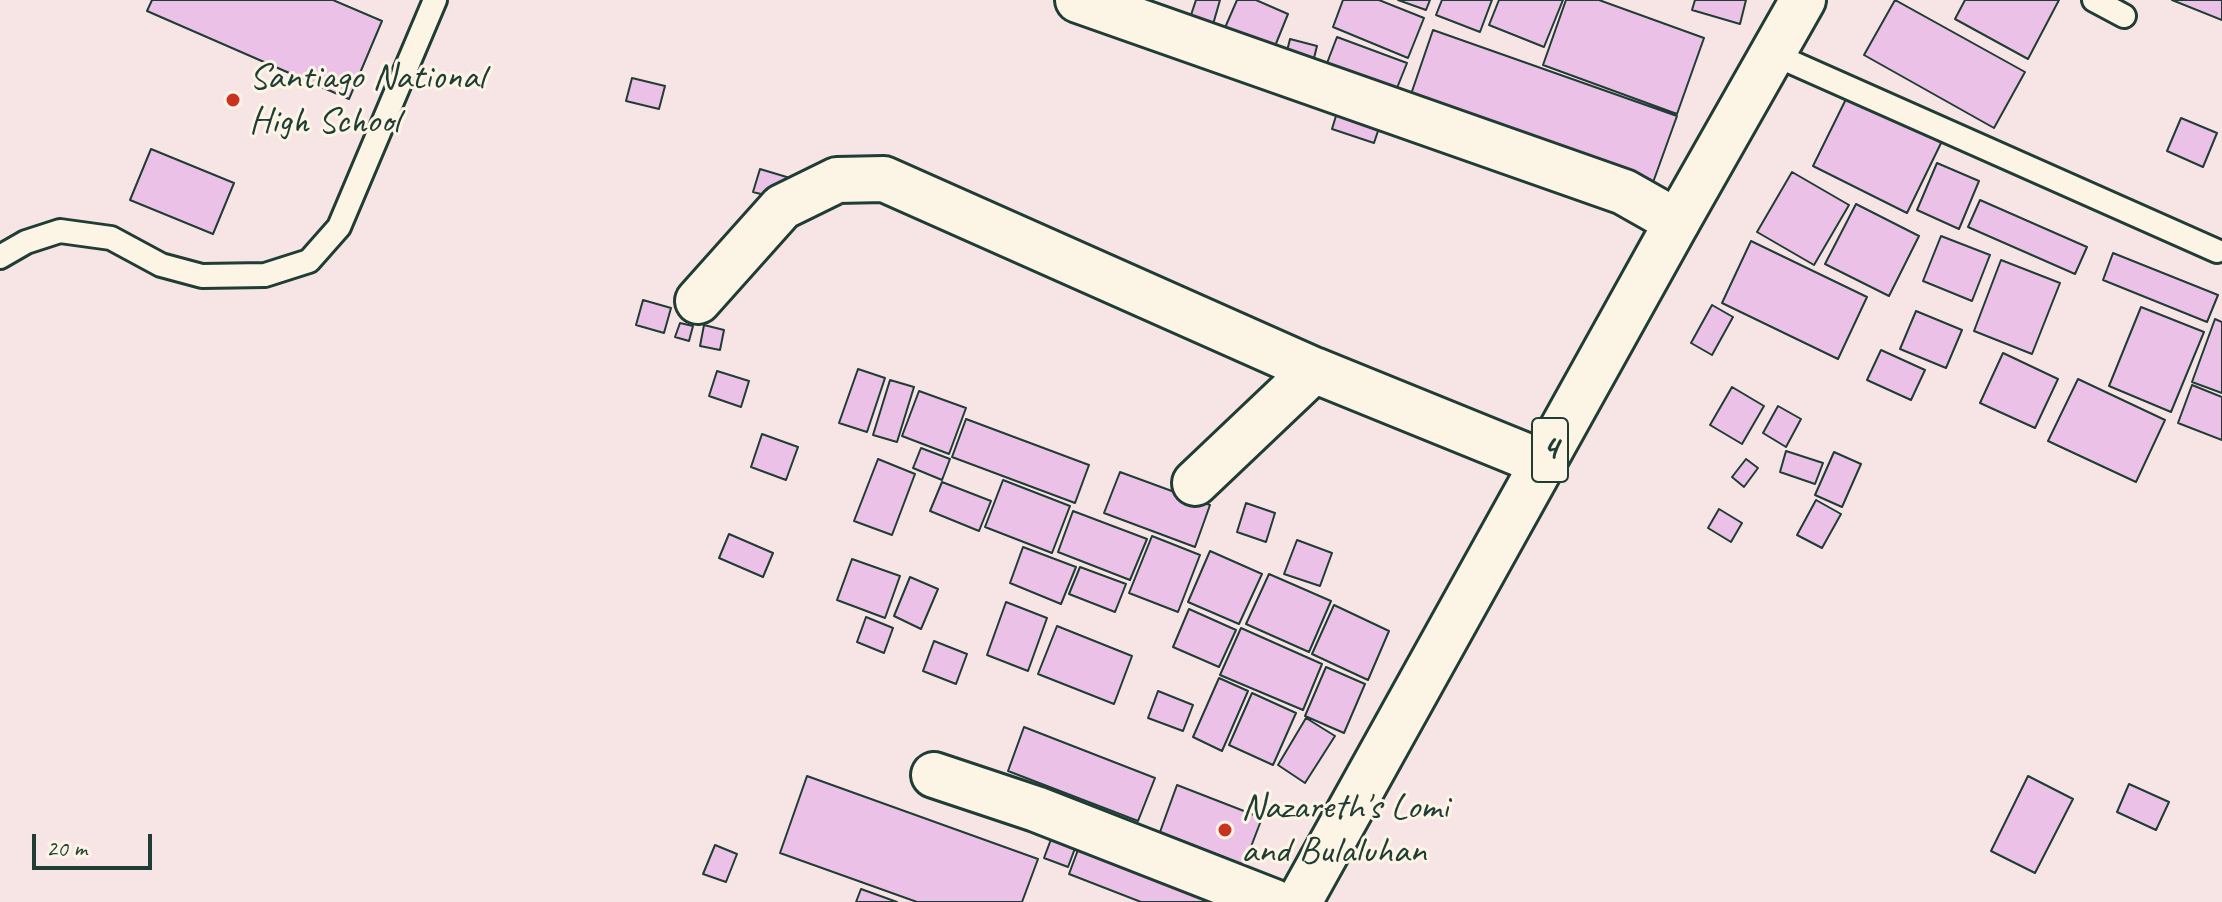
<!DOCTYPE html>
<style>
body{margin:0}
#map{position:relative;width:2222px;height:902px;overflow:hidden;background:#f7e5e6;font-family:Caveat,sans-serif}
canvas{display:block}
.scale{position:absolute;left:32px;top:834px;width:120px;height:36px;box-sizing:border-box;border:4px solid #1f3d34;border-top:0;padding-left:10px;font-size:24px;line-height:28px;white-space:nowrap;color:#1f3d34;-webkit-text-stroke:6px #fcf5e5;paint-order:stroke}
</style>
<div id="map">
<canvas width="2222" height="902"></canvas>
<div class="scale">20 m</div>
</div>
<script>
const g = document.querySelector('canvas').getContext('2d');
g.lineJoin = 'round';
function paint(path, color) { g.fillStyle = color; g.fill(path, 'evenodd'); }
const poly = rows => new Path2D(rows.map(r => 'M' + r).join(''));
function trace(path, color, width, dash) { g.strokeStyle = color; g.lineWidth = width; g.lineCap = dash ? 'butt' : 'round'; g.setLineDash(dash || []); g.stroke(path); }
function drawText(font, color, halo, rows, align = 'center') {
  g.font = font + ' Caveat,sans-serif'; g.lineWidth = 6; g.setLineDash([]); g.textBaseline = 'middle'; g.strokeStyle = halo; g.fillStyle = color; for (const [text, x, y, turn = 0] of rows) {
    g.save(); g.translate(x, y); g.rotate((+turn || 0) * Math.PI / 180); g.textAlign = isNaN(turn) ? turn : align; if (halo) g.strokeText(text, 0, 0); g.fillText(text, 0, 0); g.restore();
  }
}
const building = poly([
 [152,0,333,0,382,21,349,99,147,11,152,0],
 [1196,0,1220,0,1212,28,1189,21,1196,0],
 [1237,0,1256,0,1288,14,1273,51,1224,30,1237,0],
 [1343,0,1379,0,1424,18,1408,58,1333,27,1343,0],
 [1398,0,1430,0,1426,10,1398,0],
 [1442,0,1492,0,1480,32,1436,15,1442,0],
 [1499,0,1563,0,1544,47,1489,25,1499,0],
 [1566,0,1599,0,1704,38,1677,114,1543,65,1566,0],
 [1695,0,1746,0,1740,24,1692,10,1695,0],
 [1895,0,2025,72,1994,128,1864,55,1895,0],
 [1965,0,2059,0,2028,59,1955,19,1965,0],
 [2172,0,2222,0,2222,20,2172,0],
 [1433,30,1677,116,1651,188,1408,103,1433,30],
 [1337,37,1407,63,1393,98,1324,71,1337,37],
 [1290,39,1317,46,1313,62,1286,55,1290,39],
 [632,78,665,86,659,109,626,101,632,78],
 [1849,93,1943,139,1907,213,1813,166,1849,93],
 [1339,106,1382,119,1374,143,1332,129,1339,106],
 [2181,118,2217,133,2203,167,2167,151,2181,118],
 [151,149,234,183,213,234,130,200,151,149],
 [1937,163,1979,181,1959,229,1917,210,1937,163],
 [760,169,790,178,784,200,753,192,760,169],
 [1792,172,1849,205,1814,265,1757,232,1792,172],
 [1980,200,2087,247,2075,274,1968,227,1980,200],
 [1856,204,1919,236,1889,296,1825,264,1856,204],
 [1941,236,1990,255,1972,301,1923,281,1941,236],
 [1751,241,1867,297,1838,359,1722,303,1751,241],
 [2113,253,2218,295,2207,322,2103,280,2113,253],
 [2001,260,2060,283,2032,354,1974,331,2001,260],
 [643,300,671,308,664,333,636,325,643,300],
 [1712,305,1733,317,1712,355,1691,343,1712,305],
 [2141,307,2204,332,2171,412,2109,386,2141,307],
 [1916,311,1962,330,1946,368,1900,349,1916,311],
 [2215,319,2222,322,2222,393,2192,382,2215,319],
 [680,323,693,326,689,341,675,337,680,323],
 [704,325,724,330,720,350,700,346,704,325],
 [1881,350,1925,370,1911,400,1867,380,1881,350],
 [2003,353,2058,379,2035,428,1980,403,2003,353],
 [858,369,885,378,867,432,839,423,858,369],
 [717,371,749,381,741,407,709,396,717,371],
 [2078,379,2165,420,2136,482,2048,441,2078,379],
 [890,380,914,387,897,442,873,435,890,380],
 [2192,385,2222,397,2222,440,2178,423,2192,385],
 [1732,387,1764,406,1742,444,1710,425,1732,387],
 [919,391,966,408,949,454,902,436,919,391],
 [1778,406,1801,419,1786,447,1763,433,1778,406],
 [966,419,1089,465,1075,503,952,457,966,419],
 [762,434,798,447,786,480,751,467,762,434],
 [921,448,950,459,942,480,913,468,921,448],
 [1786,451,1823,463,1815,484,1780,472,1786,451],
 [1834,452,1861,464,1842,507,1815,495,1834,452],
 [878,459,915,474,892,535,854,521,878,459],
 [1746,459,1758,468,1744,487,1732,477,1746,459],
 [1120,472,1210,505,1195,547,1104,513,1120,472],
 [1003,480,1070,506,1052,553,985,527,1003,480],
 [942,482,991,501,979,531,930,511,942,482],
 [1816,500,1841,514,1822,548,1797,535,1816,500],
 [1246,503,1275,513,1266,542,1237,532,1246,503],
 [1719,509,1742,523,1731,542,1708,528,1719,509],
 [1073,511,1147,539,1130,580,1058,552,1073,511],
 [729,534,773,553,763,577,719,558,729,534],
 [1152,536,1200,555,1178,612,1129,593,1152,536],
 [1297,540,1332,553,1320,586,1284,574,1297,540],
 [1023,547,1076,567,1061,604,1010,583,1023,547],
 [1210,551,1262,574,1239,624,1188,602,1210,551],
 [852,559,900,576,885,618,837,600,852,559],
 [1080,567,1126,584,1115,612,1069,594,1080,567],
 [1269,574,1331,601,1309,652,1246,624,1269,574],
 [910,577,938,589,921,629,894,616,910,577],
 [1006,602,1047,618,1028,671,987,655,1006,602],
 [1334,605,1389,631,1368,680,1312,654,1334,605],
 [1189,609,1236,630,1219,667,1173,647,1189,609],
 [866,617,893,628,884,653,857,642,866,617],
 [1057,626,1132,656,1114,704,1038,674,1057,626],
 [1241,628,1322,664,1303,710,1220,675,1241,628],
 [934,641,967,654,956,684,923,671,934,641],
 [1326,667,1365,684,1344,733,1305,716,1326,667],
 [1219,678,1248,691,1222,751,1193,737,1219,678],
 [1158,691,1193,705,1183,731,1148,718,1158,691],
 [1252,693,1296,713,1273,765,1229,745,1252,693],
 [1306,718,1335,736,1305,783,1278,765,1306,718],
 [1024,727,1155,778,1138,821,1008,771,1024,727],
 [807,776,1038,859,1022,902,917,902,780,853,807,776],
 [2028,776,2073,799,2035,873,1991,851,2028,776],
 [2129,784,2169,802,2156,830,2117,812,2129,784],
 [1177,785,1262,818,1244,865,1160,832,1177,785],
 [1059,818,1083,827,1068,867,1044,858,1059,818],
 [1085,831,1238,902,1141,902,1069,874,1085,831],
 [715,845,737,854,726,882,703,874,715,845],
 [861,889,897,902,856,902,861,889]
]);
paint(building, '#ebc1e7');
trace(building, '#1f3d34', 2);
const service = poly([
 [2094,0,2124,16],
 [1773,54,2217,251],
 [0,257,26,242,60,231,111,238,161,265,202,276,265,275,309,261,339,227,435,0]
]);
const minor = poly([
 [1078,0,1624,192,1677,222],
 [698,301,782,207,837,180,884,179,1314,370,1543,463],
 [1195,483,1314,370],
 [934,775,1036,809,1274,902]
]);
const trunk = poly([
 [1299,902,1677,222,1803,0]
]);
trace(service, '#1f3d34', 28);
trace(minor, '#1f3d34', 50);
trace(trunk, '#1f3d34', 50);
trace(service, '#fcf5e5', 22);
trace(minor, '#fcf5e5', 44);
trace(trunk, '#fcf5e5', 44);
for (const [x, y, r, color] of [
 [233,100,8,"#c8321e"],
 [1225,830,8,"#c8321e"]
]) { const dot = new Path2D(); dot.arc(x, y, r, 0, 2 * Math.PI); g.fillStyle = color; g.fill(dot); trace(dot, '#fcf5e5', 3); }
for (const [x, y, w] of [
 [1550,450,36]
]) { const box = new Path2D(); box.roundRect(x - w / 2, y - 32, w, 64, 6); g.fillStyle = '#fcf5e5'; g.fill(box); trace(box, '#1f3d34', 2); }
drawText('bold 36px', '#1f3d34', null, [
 ["4",1550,450]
]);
drawText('38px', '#1f3d34', '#fcf5e5', [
 ["Santiago National",249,78],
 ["High School",249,122],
 ["Nazareth's Lomi",1241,808],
 ["and Bulaluhan",1241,852]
], 'left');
</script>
